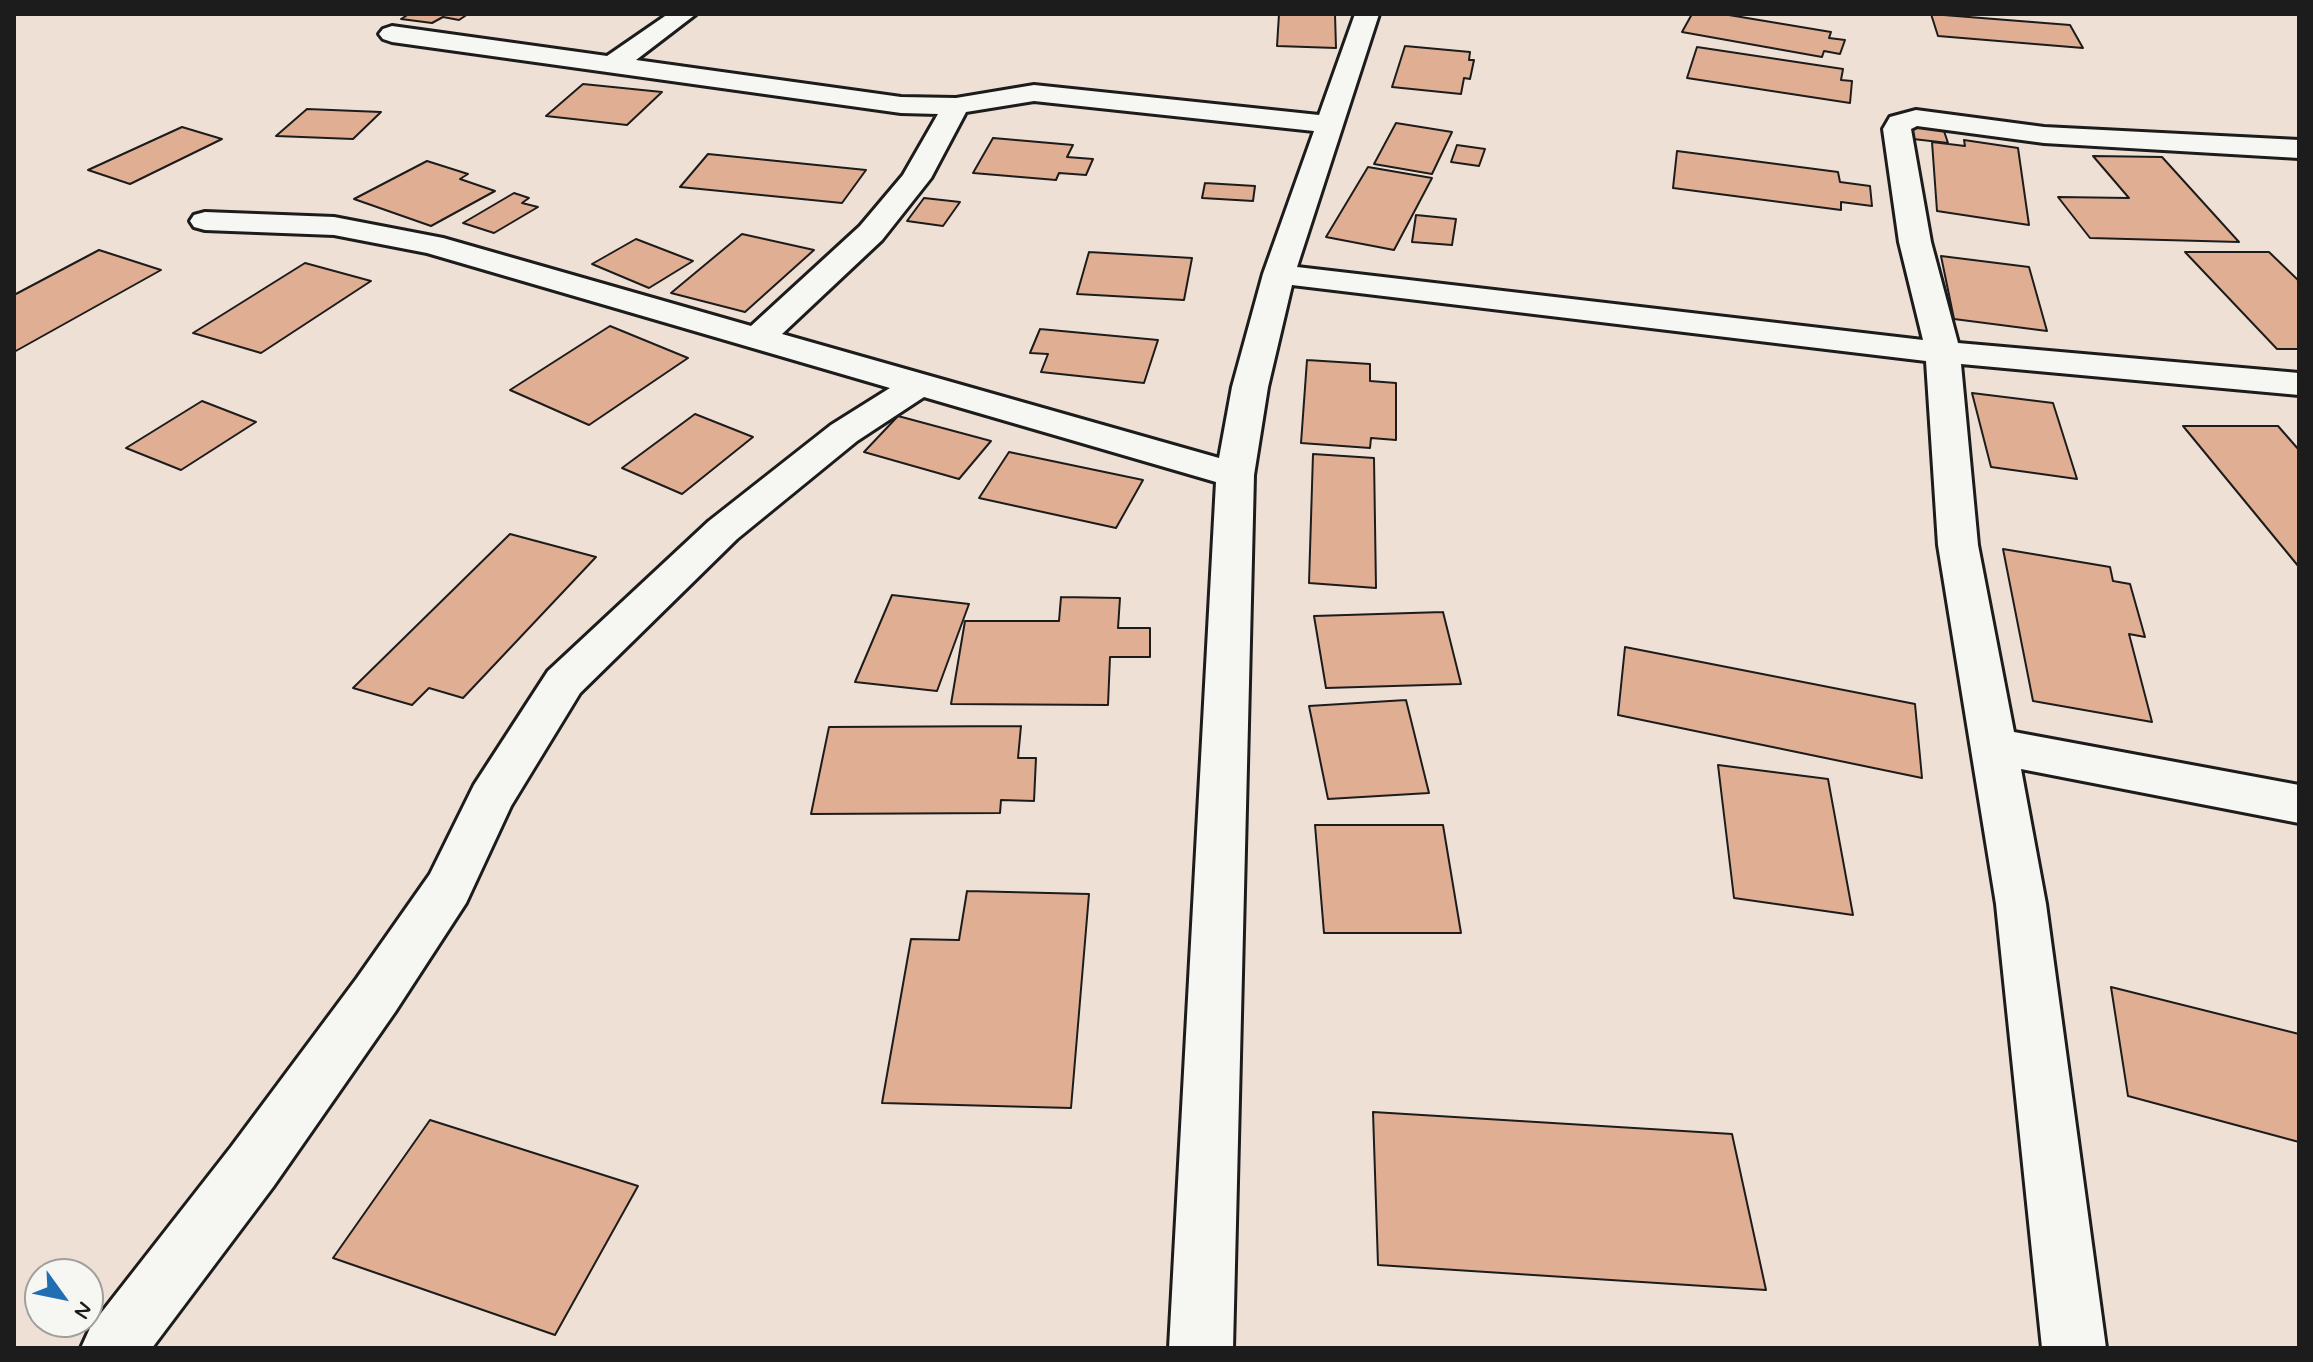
<!DOCTYPE html>
<style>
body{margin:0}
#map{position:relative;width:2313px;height:1362px;overflow:hidden;background:#efe0d6;font-family:Mynerve,sans-serif}
canvas{display:block}
.frame{position:absolute;inset:0;border:16px solid #1c1c1c;pointer-events:none}
.north{position:absolute;left:24px;top:1258px;width:80px;height:80px;box-sizing:border-box;background:#f6f6f2;border:2px solid #9f9f9c;border-radius:50%;rotate:123deg;font-size:22px;font-weight:700;line-height:32px;text-align:center;color:#1c1c1c}
.north::after{content:'';display:block;margin:auto;width:28px;height:36px;background:#1f6fb2;clip-path:polygon(50% 0,100% 100%,50% 72%,0 100%)}
</style>
<div id="map">
<canvas width="2313" height="1362"></canvas>
<div class="frame"></div>
<div class="north">N</div>
</div>
<script>
const g = document.querySelector('canvas').getContext('2d');
g.lineJoin = 'round';
function paint(path, color) { g.fillStyle = color; g.fill(path, 'evenodd'); }
const poly = rows => new Path2D(rows.map(r => 'M' + r).join(''));
function trace(path, color, width, dash) { g.strokeStyle = color; g.lineWidth = width; g.lineCap = dash ? 'butt' : 'round'; g.setLineDash(dash || []); g.stroke(path); }
const building = poly([
 [409,14,468,14,459,20,443,17,432,23,401,19,409,14],
 [1279,14,1335,14,1336,48,1277,46,1279,14],
 [1692,14,1723,14,1831,32,1829,38,1845,40,1840,54,1824,51,1822,57,1682,32,1692,14],
 [1931,14,2070,25,2083,48,1938,36,1931,14],
 [1405,46,1470,52,1469,60,1474,60,1470,79,1464,78,1461,94,1392,87,1405,46],
 [1697,47,1843,69,1841,80,1852,81,1850,103,1687,78,1697,47],
 [583,84,662,92,627,125,546,116,583,84],
 [307,109,381,112,353,139,276,136,307,109],
 [1396,123,1452,132,1432,174,1374,164,1396,123],
 [1909,125,1943,128,1948,143,1913,139,1909,125],
 [182,127,222,139,130,184,88,170,182,127],
 [993,138,1073,145,1067,157,1093,159,1086,175,1059,173,1056,180,973,173,993,138],
 [1964,140,2018,148,2029,225,1937,211,1932,142,1965,146,1964,140],
 [1457,145,1485,149,1479,166,1451,162,1457,145],
 [1677,151,1838,172,1840,182,1870,186,1872,206,1841,202,1841,210,1673,188,1677,151],
 [708,154,866,170,842,203,680,187,708,154],
 [2093,156,2162,157,2239,242,2090,238,2058,197,2129,198,2093,156],
 [427,161,468,174,460,179,495,191,431,226,354,199,427,161],
 [1368,167,1432,178,1394,250,1326,237,1368,167],
 [1205,183,1255,186,1253,201,1202,198,1205,183],
 [514,193,529,198,522,203,538,207,494,233,463,223,514,193],
 [924,198,960,202,943,226,907,221,924,198],
 [1416,215,1456,219,1452,245,1412,242,1416,215],
 [742,234,814,250,745,312,671,293,742,234],
 [636,239,693,261,649,288,592,264,636,239],
 [99,250,161,270,14,352,14,295,99,250],
 [1089,252,1192,258,1184,300,1077,294,1089,252],
 [2185,252,2269,252,2299,281,2299,349,2277,349,2185,252],
 [1941,256,2029,267,2047,331,1954,319,1941,256],
 [305,263,371,281,261,353,193,333,305,263],
 [610,326,688,358,589,425,510,390,610,326],
 [1040,329,1158,340,1144,383,1041,372,1048,354,1030,353,1040,329],
 [1307,360,1370,364,1370,381,1396,383,1396,440,1371,438,1370,448,1301,443,1307,360],
 [1972,393,2053,403,2077,479,1991,467,1972,393],
 [202,401,256,422,181,470,126,448,202,401],
 [695,414,753,437,682,494,622,468,695,414],
 [898,416,991,441,959,479,864,452,898,416],
 [2183,426,2278,426,2299,450,2299,567,2183,426],
 [1009,452,1143,480,1116,528,979,498,1009,452],
 [1313,454,1374,458,1376,588,1309,583,1313,454],
 [510,534,596,557,463,698,429,688,412,705,353,688,510,534],
 [2003,549,2110,567,2113,581,2130,584,2145,637,2129,634,2152,722,2033,701,2003,549],
 [892,595,969,604,937,691,855,682,892,595],
 [1061,597,1120,598,1118,628,1150,628,1150,657,1110,657,1108,705,951,704,965,621,1059,621,1061,597],
 [1443,612,1461,684,1326,688,1314,616,1443,612],
 [1625,647,1915,704,1922,778,1618,715,1625,647],
 [1406,700,1429,793,1328,799,1309,706,1406,700],
 [1021,726,1018,758,1036,758,1034,801,1001,800,1000,813,811,814,829,727,1021,726],
 [1718,765,1828,779,1853,915,1734,898,1718,765],
 [1315,825,1443,825,1461,933,1324,933,1315,825],
 [967,891,1089,894,1071,1108,882,1103,911,939,959,940,967,891],
 [2111,987,2299,1034,2299,1142,2128,1096,2111,987],
 [1373,1112,1732,1134,1766,1290,1378,1265,1373,1112],
 [430,1120,638,1186,555,1335,333,1258,430,1120]
]);
paint(building, '#e0ae93');
trace(building, '#1c1c1c', 2);
const minor = poly([
 [668,14,696,14,636,60,901,97,956,98,1034,85,1319,115,1355,14,1379,14,1297,267,1923,340,1899,242,1883,129,1890,117,1916,110,2044,127,2299,140,2299,158,2044,143,1917,126,1911,129,1931,242,1958,343,2299,373,2299,395,1961,364,1978,545,2014,732,2299,785,2299,823,2021,769,2046,904,2106,1348,2042,1348,1996,904,1938,545,1926,361,1292,285,1268,387,1254,475,1233,1348,1169,1348,1216,482,924,397,857,441,737,539,580,693,511,806,466,903,395,1012,273,1187,152,1348,81,1348,91,1326,231,1147,357,978,430,874,474,785,548,671,709,521,831,425,890,388,427,253,334,235,205,230,194,227,190,221,194,215,205,212,334,217,443,238,751,326,860,226,903,175,938,114,901,113,392,42,383,39,379,34,383,29,392,26,607,56,668,14],
 [1034,101,1314,131,1263,274,1232,387,1219,458,782,334,882,240,931,178,966,112,1034,101]
]);
trace(minor, '#1c1c1c', 6);
paint(minor, '#f6f6f2');
</script>
